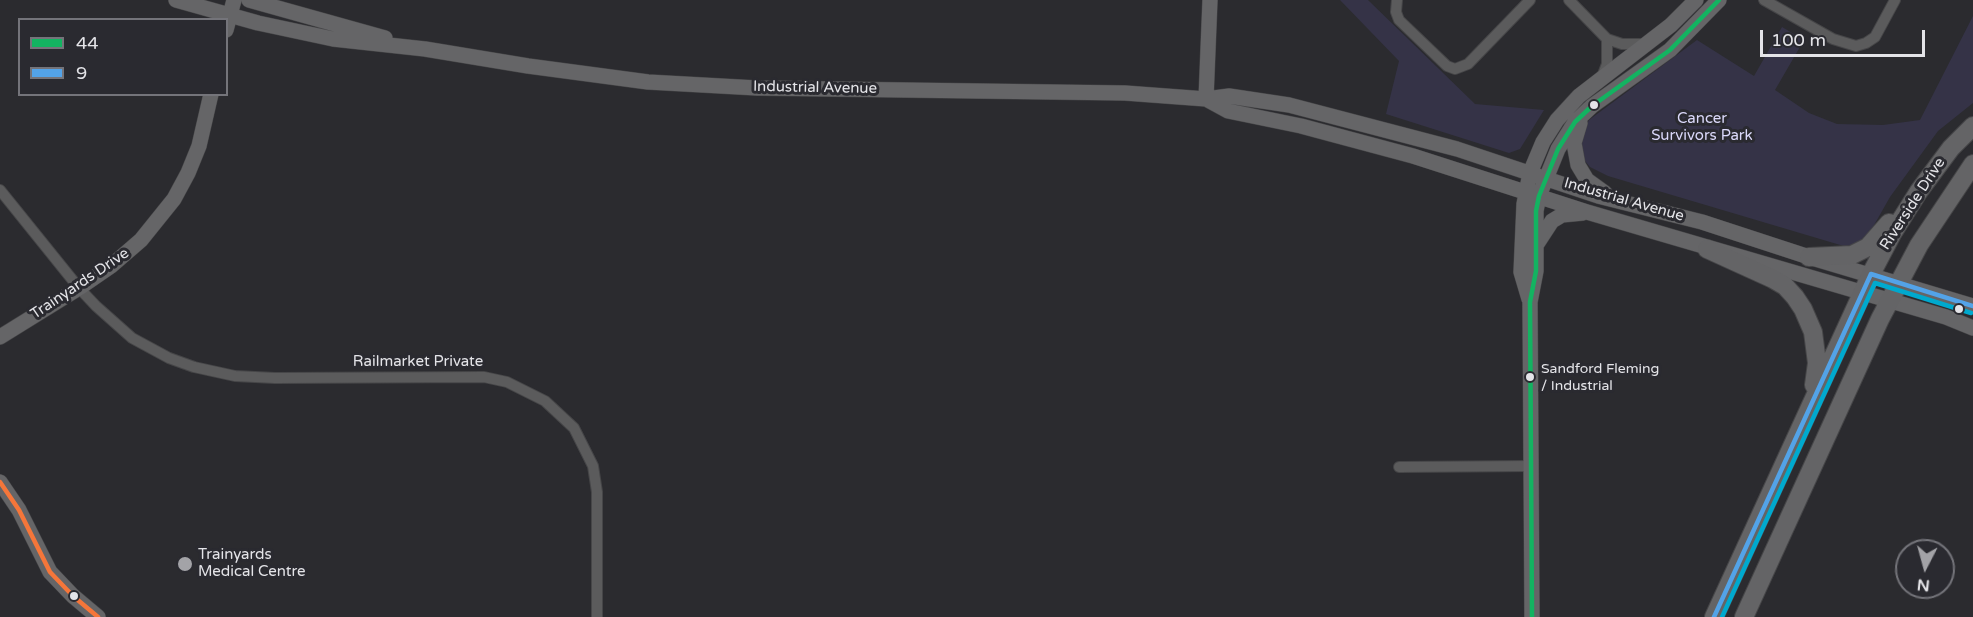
<!DOCTYPE html>
<style>
body{margin:0}
#map{position:relative;width:1973px;height:617px;overflow:hidden;background:#2b2b2f;font-family:"Varela Round",sans-serif}
canvas{display:block}
.legend{position:absolute;left:18px;top:18px;width:210px;height:78px;box-sizing:border-box;background:#2a2a30;border:2px solid #74747a;margin:0;padding:8px 10px;list-style:none;font-size:18px;color:#e4e4e8}
.legend li{display:flex;align-items:center;gap:12px;height:30px}
.legend b{width:30px;border:2px solid #74747a}
.north{position:absolute;left:1895px;top:539px;width:60px;height:60px;box-sizing:border-box;background:#2a2a30;border:2px solid #74747a;border-radius:50%;rotate:186deg;font-size:16px;font-weight:700;line-height:24px;text-align:center;color:#e4e4e8}
.north::after{content:'';display:block;margin:auto;width:21px;height:27px;background:#a3a3a7;clip-path:polygon(50% 0,100% 100%,50% 72%,0 100%)}
.scale{position:absolute;left:1760px;top:30px;width:165px;height:27px;box-sizing:border-box;border:3px solid #e4e4e8;border-top:0;padding-left:8px;font-size:18px;line-height:21px;white-space:nowrap;color:#e4e4e8;-webkit-text-stroke:4px #2a2a30;paint-order:stroke}
</style>
<div id="map">
<canvas width="1973" height="617"></canvas>
<ul class="legend">
<li><b style="height:8px;background:#13b361"></b>44</li>
<li><b style="height:8px;background:#53a3e8"></b>9</li>
</ul>
<div class="north">N</div>
<div class="scale">100 m</div>
</div>
<script>
const g = document.querySelector('canvas').getContext('2d');
g.lineJoin = 'round';
function paint(path, color) { g.fillStyle = color; g.fill(path, 'evenodd'); }
const poly = rows => new Path2D(rows.map(r => 'M' + r).join(''));
function trace(path, color, width, dash) { g.strokeStyle = color; g.lineWidth = width; g.lineCap = dash ? 'butt' : 'round'; g.setLineDash(dash || []); g.stroke(path); }
function drawText(font, color, halo, rows, align = 'center') {
  g.font = font + ' "Varela Round",sans-serif'; g.lineWidth = 6; g.setLineDash([]); g.textBaseline = 'middle'; g.strokeStyle = halo; g.fillStyle = color; for (const [text, x, y, turn = 0] of rows) {
    g.save(); g.translate(x, y); g.rotate((+turn || 0) * Math.PI / 180); g.textAlign = isNaN(turn) ? turn : align; if (halo) g.strokeText(text, 0, 0); g.fillText(text, 0, 0); g.restore();
  }
}
paint(poly([
 [1340,0,1368,0,1475,104,1544,110,1520,149,1509,153,1386,114,1399,61],
 [1973,16,1973,103,1938,131,1890,197,1869,234,1860,243,1847,247,1608,176,1590,167,1580,155,1581,134,1589,120,1697,40,1754,76,1782,27,1804,40,1775,90,1778,92,1809,113,1837,124,1883,125,1920,120]
]), '#353347');
const street = poly([
 [1397,0,1396,12,1399,20,1447,66,1455,69,1468,64,1530,0],
 [1569,0,1607,39,1622,44,1645,44],
 [1764,0,1833,39,1856,46,1866,43,1875,37,1895,0],
 [1602,77,1607,64,1607,39],
 [0,190,79,288,96,306,132,338,169,358,194,367,235,376,275,378,484,377,507,382,545,401,574,428,593,466,597,492,597,617],
 [1399,467,1531,466]
]);
const secondary = poly([
 [176,0,258,23,333,39,425,49,528,66,648,82,757,88,1125,93,1206,99,1229,96,1289,105,1457,149,1598,196,1702,222,1809,257,1973,306],
 [249,0,385,38],
 [226,30,234,0],
 [1206,99,1228,111,1301,126,1413,156,1587,212,1946,317,1973,328],
 [1206,99,1210,0],
 [1580,123,1574,143,1578,165,1587,180,1605,193],
 [1537,244,1552,221,1562,215,1583,213],
 [1529,299,1521,272,1524,204,1530,173,1543,142,1557,120,1579,96,1671,25,1696,0],
 [0,337,79,288,111,266,141,240,174,199,188,173,199,146,211,94],
 [0,482,19,510,50,572,73,596,98,617],
 [1532,617,1530,302,1536,271,1536,211,1539,196,1558,149,1575,122,1592,106,1670,50,1719,0]
]);
const primary = poly([
 [1707,249,1773,279,1785,286,1795,297,1803,309,1813,332,1817,363,1814,385],
 [1809,257,1852,255,1868,247,1889,223],
 [1714,617,1871,274,1892,234,1919,191,1951,148,1973,126],
 [1744,617,1880,319,1919,245,1973,164]
]);
trace(street, '#464648', 12);
trace(secondary, '#464648', 16);
trace(primary, '#464648', 20);
trace(street, '#5b5b5c', 10);
trace(secondary, '#656567', 15);
trace(primary, '#646466', 18);
trace(poly([
 [1532,617,1530,302,1536,271,1536,211,1539,196,1558,149,1575,122,1592,106,1670,50,1719,0]
]), '#13b361', 4.5);
trace(poly([
 [1714,617,1871,274,1973,306]
]), '#53a3e8', 4.5);
trace(poly([
 [1722,617,1875,283,1971,313]
]), '#00a9ce', 4.5);
trace(poly([
 [0,482,19,510,50,572,73,596,98,617]
]), '#f5763a', 4.5);
for (const [x, y, r, color] of [
 [1594,105,5,"#e4e4e8"],
 [1959,309,5,"#e4e4e8"],
 [1530,377,5,"#e4e4e8"],
 [185,564,8,"#a3a3a7"],
 [74,596,5,"#e4e4e8"]
]) { const dot = new Path2D(); dot.arc(x, y, r, 0, 2 * Math.PI); g.fillStyle = color; g.fill(dot); trace(dot, '#2a2a30', 2); }
drawText('14px', '#e4e4e8', '#2a2a30', [
 ["Sandford Fleming",1541,369],
 ["/ Industrial",1541,386]
], 'left');
drawText('15px', '#e4e4e8', '#2a2a30', [
 ["Industrial Avenue",815,88,1],
 ["Industrial Avenue",1624,200,16],
 ["Riverside Drive",1913,204,-57],
 ["Trainyards Drive",80,284,-34],
 ["Railmarket Private",418,362]
]);
drawText('15px', '#dbd9fa', '#2a2a30', [
 ["Cancer",1702,119],
 ["Survivors Park",1702,136]
]);
drawText('15px', '#e4e4e8', '#2a2a30', [
 ["Trainyards",198,555],
 ["Medical Centre",198,572]
], 'left');
</script>
